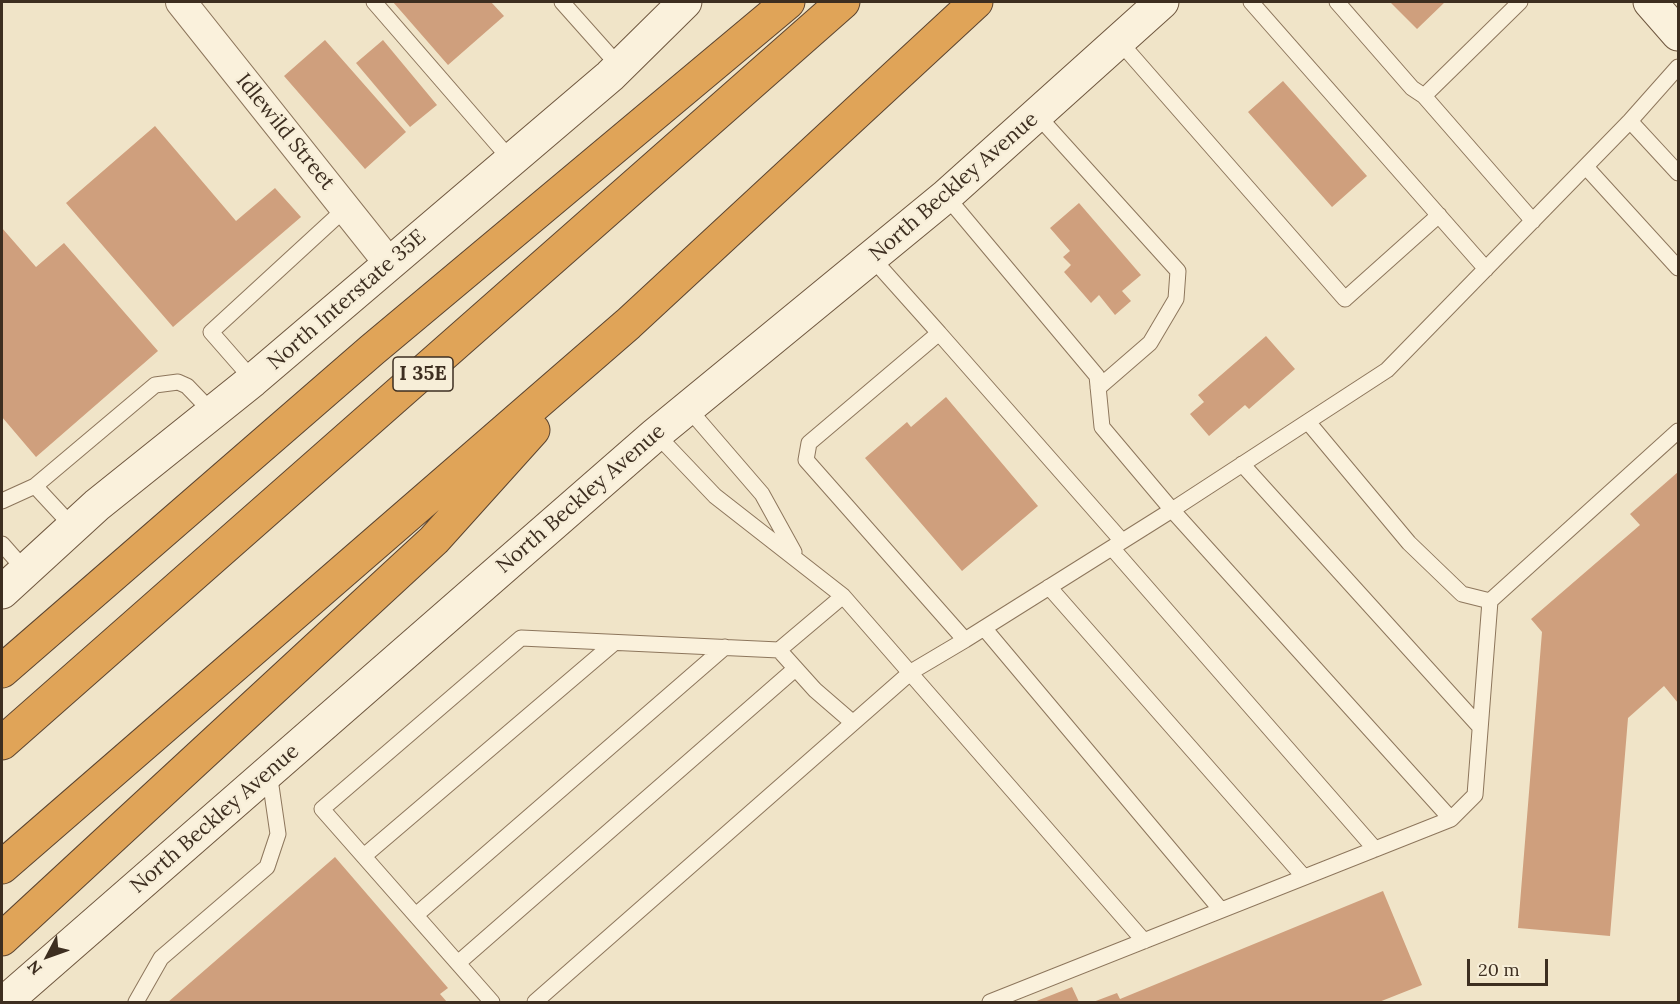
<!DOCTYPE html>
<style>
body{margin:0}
#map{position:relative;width:1680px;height:1004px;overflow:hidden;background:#f0e4c8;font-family:Lora,serif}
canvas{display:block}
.frame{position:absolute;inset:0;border:3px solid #3d2e20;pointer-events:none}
.north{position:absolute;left:18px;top:926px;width:60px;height:60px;-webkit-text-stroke:4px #f7eed8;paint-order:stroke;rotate:229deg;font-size:16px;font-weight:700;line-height:24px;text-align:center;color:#3d2e20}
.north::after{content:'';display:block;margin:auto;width:21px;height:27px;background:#3d2e20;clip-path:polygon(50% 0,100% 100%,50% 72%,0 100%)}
.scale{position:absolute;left:1467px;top:959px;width:81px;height:27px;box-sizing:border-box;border:3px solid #3d2e20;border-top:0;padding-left:8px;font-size:18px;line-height:21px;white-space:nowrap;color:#3d2e20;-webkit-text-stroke:4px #f7eed8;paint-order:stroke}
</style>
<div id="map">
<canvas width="1680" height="1004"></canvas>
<div class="frame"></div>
<div class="north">N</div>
<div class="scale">20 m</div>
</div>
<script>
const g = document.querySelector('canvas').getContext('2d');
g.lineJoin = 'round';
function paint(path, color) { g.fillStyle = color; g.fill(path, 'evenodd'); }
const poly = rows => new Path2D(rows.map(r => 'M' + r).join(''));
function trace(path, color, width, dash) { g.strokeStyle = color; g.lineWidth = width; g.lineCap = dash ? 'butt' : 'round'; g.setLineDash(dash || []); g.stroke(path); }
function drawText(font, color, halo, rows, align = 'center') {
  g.font = font + ' Lora,serif'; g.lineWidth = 4.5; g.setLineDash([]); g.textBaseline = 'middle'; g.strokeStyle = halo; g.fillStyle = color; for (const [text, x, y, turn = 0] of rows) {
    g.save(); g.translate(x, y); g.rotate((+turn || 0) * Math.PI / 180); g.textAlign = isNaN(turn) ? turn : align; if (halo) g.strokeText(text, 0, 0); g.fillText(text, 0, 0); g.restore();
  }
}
paint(poly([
 [393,2,491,2,504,16,448,65],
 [1390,2,1445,2,1417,29],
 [325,40,406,132,365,169,284,76],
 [383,40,437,105,410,127,356,63],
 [1283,81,1367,176,1332,207,1248,112],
 [155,126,236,221,275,188,301,217,173,327,66,203],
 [1079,203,1141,275,1122,291,1131,301,1115,315,1099,295,1091,303,1064,272,1071,265,1063,257,1070,251,1050,228],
 [2,228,36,267,64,243,158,351,36,457,2,417],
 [1266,336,1295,369,1249,409,1245,405,1209,436,1190,414,1204,402,1198,395],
 [946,397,1038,506,962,571,865,458,907,422,911,427],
 [1678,472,1678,703,1664,686,1628,718,1610,936,1518,928,1542,632,1531,619,1640,525,1630,514],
 [335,857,448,988,440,994,447,1002,168,1002],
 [1383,891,1422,985,1379,1002,1093,1002,1117,993,1120,999],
 [1072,987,1079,1002,1034,1002]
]), '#cf9f7d');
const service = poly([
 [374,2,511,160],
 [562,2,619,66],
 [1251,2,1486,269],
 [1337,2,1412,88,1424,96],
 [1520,2,1424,96,1533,221],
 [1119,41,1345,299,1439,215],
 [1038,116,1178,271,1176,299,1150,343,1098,388],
 [1630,121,1678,173],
 [1586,167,1678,268],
 [946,196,1097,376,1102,427,1172,510,1387,370,1630,121,1678,67],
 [872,258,939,333],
 [253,380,211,332,346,208],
 [687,407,762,494,794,552],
 [1308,422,1409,543,1462,594,1490,601],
 [656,434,715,496,843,596,1144,941],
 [1242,464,1480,727],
 [35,486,73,527],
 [2,501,35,486,155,385,178,382,187,386,213,413],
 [1122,541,939,333,809,443,806,460,965,640,1172,510,1451,819],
 [2,544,25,570],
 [1112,548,1375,849],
 [1049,587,1304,877],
 [984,628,1221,910],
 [779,650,815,690,852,722],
 [364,856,614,643],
 [416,915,725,647],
 [458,963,795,669],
 [136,1002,161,958,267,867,278,834,269,772],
 [492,1002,322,809,521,638,779,650,843,596],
 [535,1002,911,672,965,640],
 [990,1002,1451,819,1475,795,1490,601,1678,431]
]);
const minor = poly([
 [181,2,389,263]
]);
const secondary = poly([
 [1650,2,1678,34],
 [2,592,97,505,253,380,610,76,685,2],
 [5,1002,656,434,946,196,1162,2]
]);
const motorway = poly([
 [2,671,372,350,788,2],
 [2,743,843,2],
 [2,867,628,324,976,2],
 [2,939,434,540,533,430]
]);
trace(service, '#8d765c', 17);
trace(minor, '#8d765c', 32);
trace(secondary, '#6f573f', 35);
trace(motorway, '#5b4430', 35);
trace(service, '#faf1dc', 15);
trace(minor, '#faf1dc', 30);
trace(secondary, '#faf1dc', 33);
trace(motorway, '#e0a458', 33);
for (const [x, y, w] of [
 [423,374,60]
]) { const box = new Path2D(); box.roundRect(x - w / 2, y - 17, w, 34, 4.5); g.fillStyle = '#f7eed8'; g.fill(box); trace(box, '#3d2e20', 1.5); }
drawText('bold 20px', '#3d2e20', null, [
 ["I 35E",423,374]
]);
drawText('21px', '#3d2e20', '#f7eed8', [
 ["Idlewild Street",285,132,51],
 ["North Beckley Avenue",954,187,-41],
 ["North Interstate 35E",347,300,-41],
 ["North Beckley Avenue",581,499,-41],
 ["North Beckley Avenue",215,819,-41]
]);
</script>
